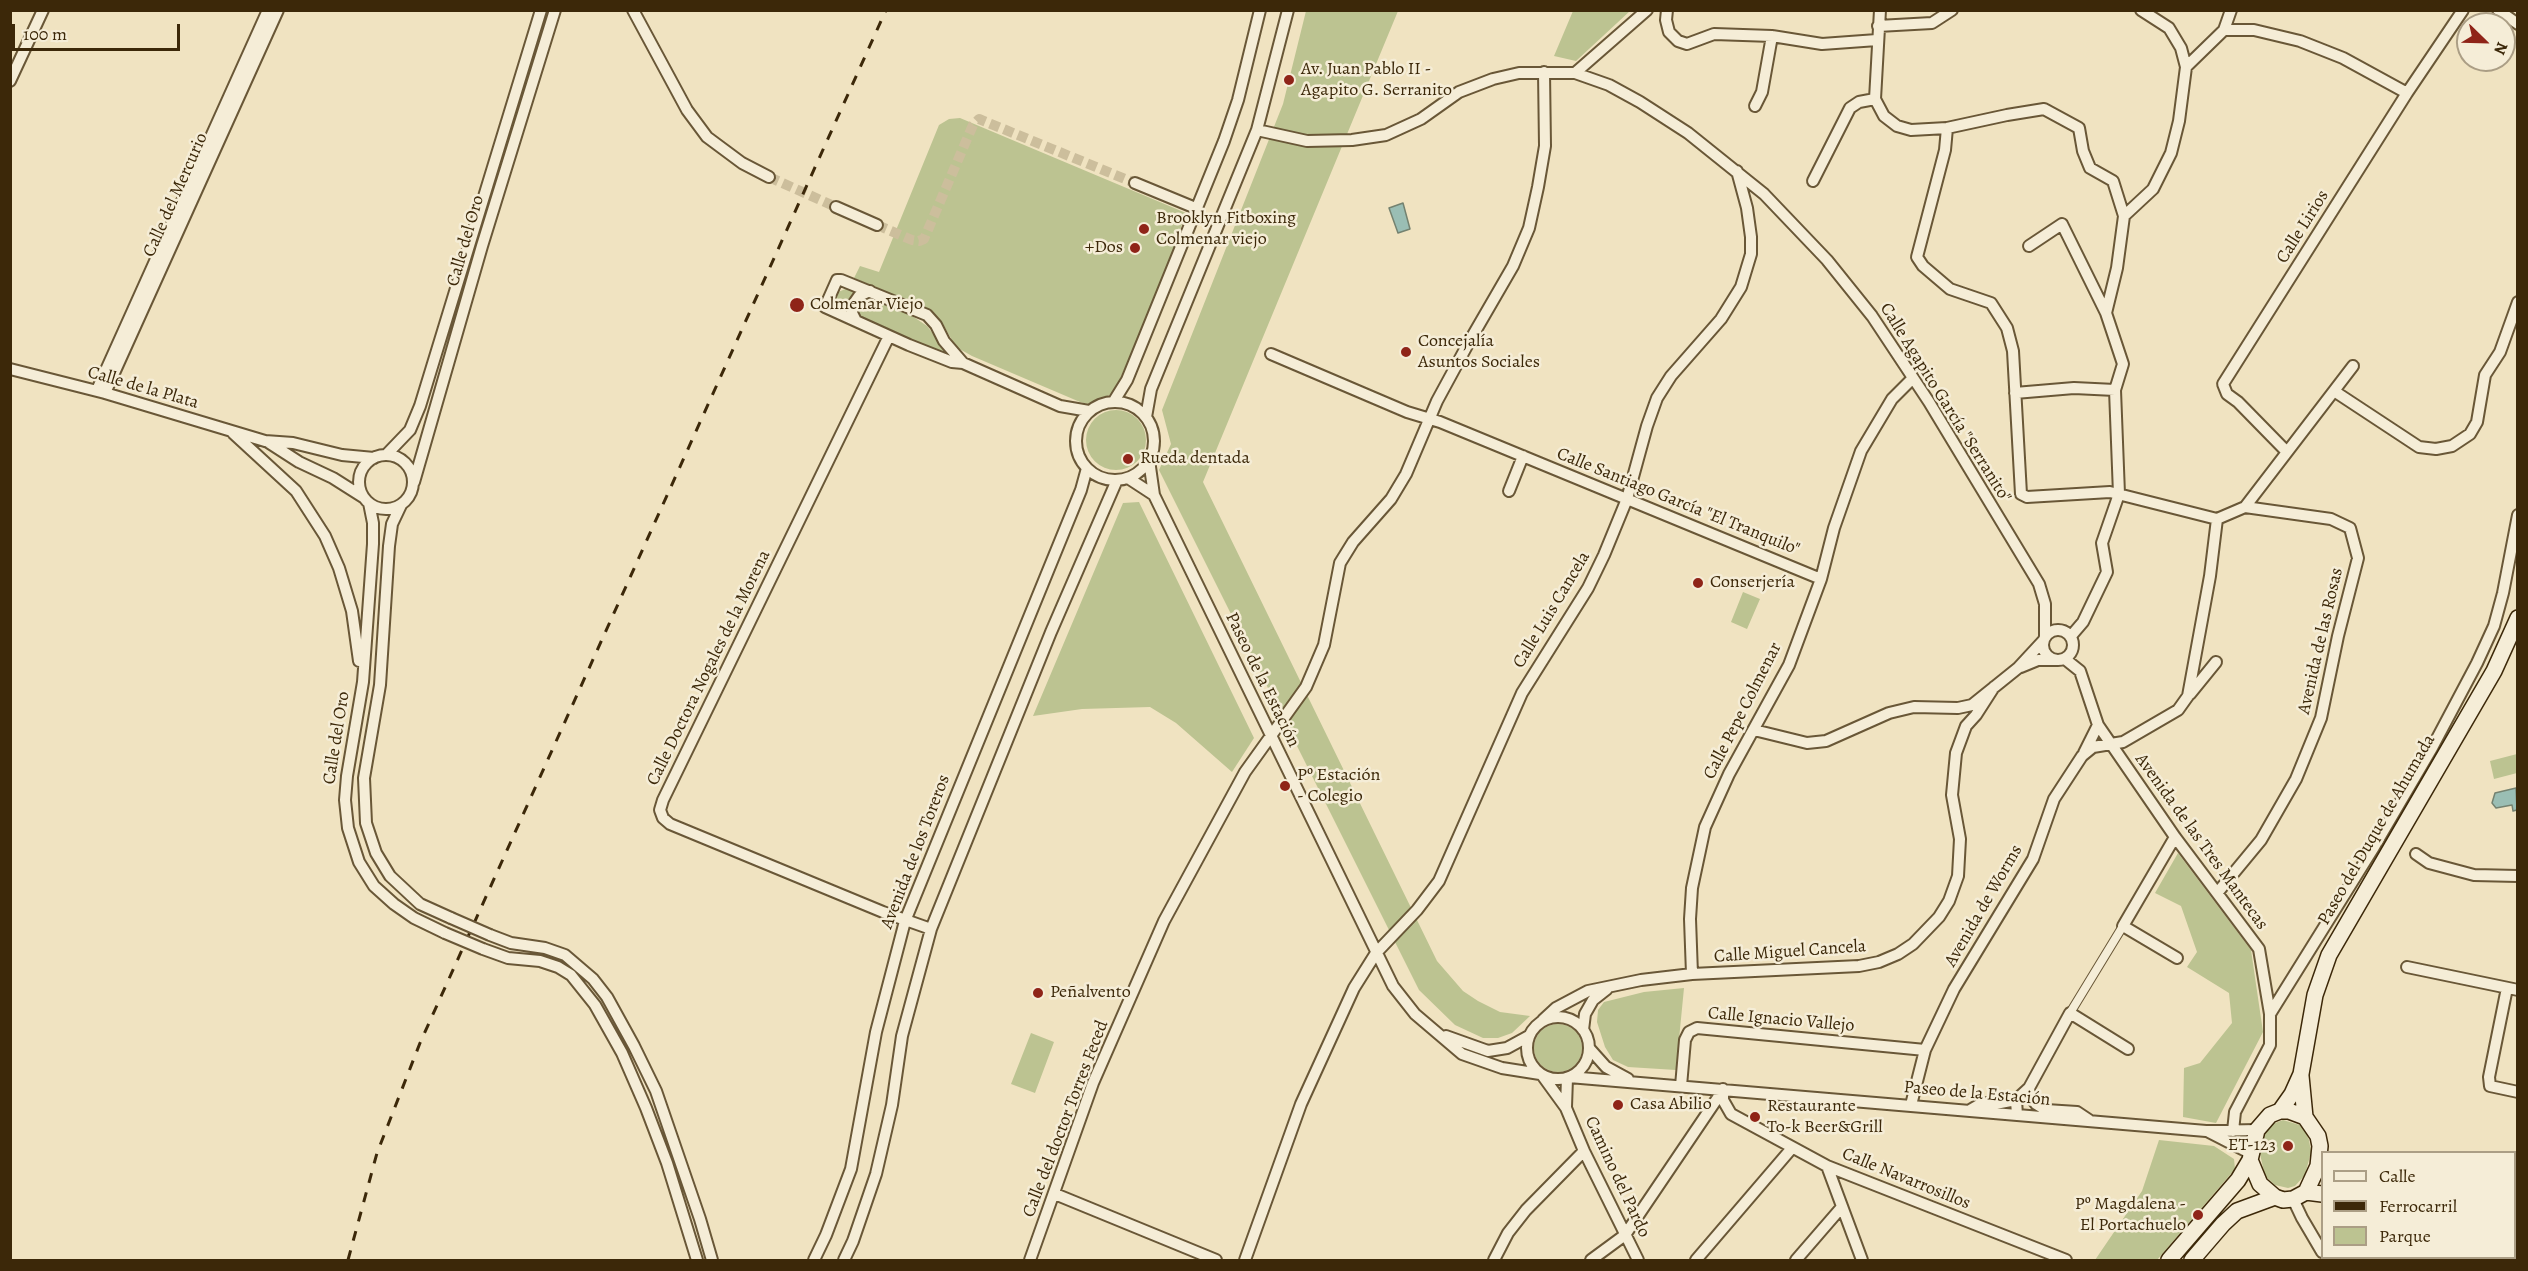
<!DOCTYPE html>
<meta charset="utf-8">
<style>
body{margin:0}
#map{position:relative;width:2528px;height:1271px;overflow:hidden;background:#f0e3c1;font-family:Alegreya,serif}
canvas{display:block}
.frame{position:absolute;inset:0;border:12px solid #3c2809;pointer-events:none}
.legend{position:absolute;left:2321px;top:1151px;width:195px;height:108px;box-sizing:border-box;background:#f5edd7;border:2px solid #ab9e85;margin:0;padding:8px 10px;list-style:none;font-size:18px;color:#3c2809}
.legend li{display:flex;align-items:center;gap:12px;height:30px}
.legend b{width:30px;border:2px solid #ab9e85}
.north{position:absolute;left:2456px;top:12px;width:60px;height:60px;box-sizing:border-box;background:#f5edd7;border:2px solid #ab9e85;border-radius:50%;rotate:113deg;font-size:16px;font-weight:700;line-height:24px;text-align:center;color:#3c2809}
.north::after{content:'';display:block;margin:auto;width:21px;height:27px;background:#8f2418;clip-path:polygon(50% 0,100% 100%,50% 72%,0 100%)}
.scale{position:absolute;left:12px;top:24px;width:168px;height:27px;box-sizing:border-box;border:3px solid #3c2809;border-top:0;padding-left:8px;font-size:18px;line-height:21px;white-space:nowrap;color:#3c2809;-webkit-text-stroke:4px #f5edd7;paint-order:stroke}
</style>
<div id="map">
<canvas width="2528" height="1271"></canvas>
<div class="frame"></div>
<ul class="legend">
<li><b style="height:8px;background:#f5edd7"></b>Calle</li>
<li><b style="height:8px;background:#3c2809"></b>Ferrocarril</li>
<li><b style="height:16px;background:#bcc391"></b>Parque</li>
</ul>
<div class="north">N</div>
<div class="scale">100 m</div>
</div>
<script>
const g = document.querySelector('canvas').getContext('2d');
g.lineJoin = 'round';
function paint(path, color) { g.fillStyle = color; g.fill(path, 'evenodd'); }
const poly = rows => new Path2D(rows.map(r => 'M' + r).join(''));
function trace(path, color, width, dash) { g.strokeStyle = color; g.lineWidth = width; g.lineCap = dash ? 'butt' : 'round'; g.setLineDash(dash || []); g.stroke(path); }
function drawText(font, color, halo, rows, align = 'center') {
  g.font = font + ' Alegreya,serif'; g.lineWidth = 5; g.setLineDash([]); g.textBaseline = 'middle'; g.strokeStyle = halo; g.fillStyle = color; for (const [text, x, y, turn = 0] of rows) {
    g.save(); g.translate(x, y); g.rotate((+turn || 0) * Math.PI / 180); g.textAlign = isNaN(turn) ? turn : align; if (halo) g.strokeText(text, 0, 0); g.fillText(text, 0, 0); g.restore();
  }
}
paint(poly([
 [1306,11,1398,11,1203,482,1437,961,1463,991,1478,1001,1500,1012,1530,1016,1512,1033,1498,1038,1483,1038,1455,1025,1419,990,1159,470,1171,444,1162,410,1283,104],
 [1573,11,1573,10,1630,11,1576,61,1554,56],
 [960,118,1186,213,1156,298,1114,392,1106,397,1088,404,1080,402,972,356,956,347,941,321,930,310,854,278,860,266,879,272,939,125,949,119],
 [848,288,902,309,927,326,951,357,855,318,832,306,838,292],
 '1086 440a30 30 0 1 1 60 0a30 30 0 1 1-60 0Z',
 [1139,502,1254,738,1232,772,1176,723,1150,707,1082,709,1033,716,1123,503],
 [1743,592,1760,599,1747,629,1731,622],
 [2517,754,2517,773,2494,779,2490,761],
 [2178,853,2251,950,2263,1032,2216,1123,2183,1117,2184,1068,2200,1063,2232,1023,2229,993,2187,967,2197,952,2181,906,2155,893],
 [1684,988,1676,1070,1628,1067,1613,1060,1605,1047,1597,1022,1598,1010,1604,1002,1644,992],
 '1534 1048a24 24 0 1 1 48 0a24 24 0 1 1-48 0Z',
 [1031,1033,1054,1042,1035,1093,1011,1084],
 [2283,1120,2303,1126,2309,1140,2311,1152,2305,1175,2295,1186,2288,1188,2275,1185,2265,1176,2260,1154,2262,1140,2270,1125],
 [2159,1140,2214,1146,2234,1159,2235,1169,2157,1260,2095,1260,2142,1191]
]), '#bcc391');
const water = poly([
 [1403,203,1410,229,1398,233,1389,208,1403,203],
 [2516,788,2517,810,2513,811,2512,805,2496,808,2492,803,2495,793,2516,788]
]);
paint(water, '#9abeb4');
trace(water, '#748270', 1.5);
trace(poly([
 [769,177,836,207],
 [877,225,912,240,919,241,924,239,973,125,979,119,1135,183]
]), '#ccbe9c', 10, [10, 5]);
const pedestrian = poly([
 [2070,1013,2123,926]
]);
const minor = poly([
 [633,10,687,110,707,137,742,163,769,177],
 [1667,10,1666,20,1669,32,1678,41,1687,44,1714,34,1772,36,1822,44,1877,40],
 [1880,10,1875,99,1884,116,1897,126,1911,130,1947,128,2007,115,2044,109,2079,128,2083,151,2090,168,2113,181,2124,216],
 [2498,10,2518,24],
 [1878,26,1932,23,1952,10],
 [2224,30,2231,10],
 [2186,67,2224,30,2254,30,2300,41,2343,58,2407,93],
 [1575,73,1647,10],
 [10,81,43,10],
 [1755,106,1762,92,1772,36],
 [1947,128,1945,150,1917,257,1923,266,1950,289,1991,303,2007,328,2013,351,2021,494,2027,497,2110,492,2217,519,2245,507,2331,519,2350,528,2358,558,2338,636,2321,718,2296,779,2261,840,2218,892],
 [1257,130,1307,141,1352,140,1386,135,1421,119,1459,92,1493,79,1519,73,1575,73,1609,85,1640,102,1688,133,1764,194,1827,260,1872,316,1929,402,2039,584,2045,604,2045,637],
 [1813,181,1850,108,1859,102,1875,99],
 [1135,183,1198,209],
 [836,207,877,225],
 [2029,246,2062,224,2106,313],
 [856,321,852,313,852,306,859,296,870,291],
 [889,336,663,800,660,810,663,818,670,824,883,912,931,929],
 [1271,354,1407,412,1440,422,1821,579],
 [963,363,944,341,936,325,927,315,841,280,837,280,825,307,909,345,952,362,963,363,1060,406,1089,411],
 [10,369,105,393,265,441,293,443,342,455,374,458],
 [97,390,268,10],
 [2334,391,2419,447,2436,449,2452,446,2470,434,2477,422,2485,375,2500,352,2518,302],
 [105,393,278,10],
 [2015,393,2074,388,2115,390],
 [1114,401,1127,380,1224,141,1238,100,1260,10],
 '1076 441a39 39 0 1 1 78 0a39 39 0 1 1-78 0Z',
 [1146,417,1151,389,1257,130,1288,10],
 [233,433,296,491,325,536,339,568,352,611,359,661],
 [268,442,299,462,333,478,363,497],
 [2286,451,2238,402,2227,394,2223,384,2407,93,2463,10],
 '359 482a27 27 0 1 1 54 0a27 27 0 1 1-54 0Z',
 [386,455,410,430,420,406,541,10],
 [1149,460,1154,495,1393,986,1415,1014,1462,1054,1502,1068,1540,1074],
 [1128,478,1154,495],
 [414,482,482,246,555,10],
 [1509,491,1523,456],
 [369,503,373,523,373,544,363,682,347,776,345,800,348,828,359,862,374,886,394,904,414,918,445,933],
 [401,505,392,524,389,546,380,685,364,778,366,823,376,853,390,876,420,904,451,918],
 [2245,507,2353,366],
 '2043 645a15 15 0 1 1 30 0a15 15 0 1 1-30 0Z',
 [2071,636,2083,622,2107,572,2102,543,2119,494,2115,390,2123,364,2106,313,2117,268,2124,216,2153,189,2171,153,2179,121,2186,67,2181,48,2169,28,2141,10],
 [2065,659,2080,671,2098,725,2084,753],
 [2021,667,2038,660,2055,660],
 [2190,694,2216,662],
 [2098,725,2175,837,2259,949,2270,1014,2270,1045,2235,1112,2233,1131],
 [1754,730,1807,743,1826,741,1889,713,1914,707,1958,708,1972,705,2018,668,2043,641],
 [2175,837,2123,926,2177,958],
 [2416,854,2429,863,2474,875,2518,876],
 [490,935,511,943,545,948,565,955,593,979,607,997,634,1046,656,1091,700,1219,712,1260],
 [483,949,508,958,540,961,558,967,571,975,595,1005,622,1053,646,1108,667,1163,697,1260],
 [2407,967,2518,990],
 [1692,974,1690,919,1692,888,1705,827,1729,774,1789,665,1821,579,1834,528,1861,451,1892,399,1913,378],
 [2507,988,2489,1077,2490,1086,2518,1092],
 [2270,1014,2374,847,2432,748,2477,663,2494,626,2503,593,2518,515],
 '1527 1048a31 31 0 1 1 62 0a31 31 0 1 1-62 0Z',
 [1543,1020,1556,1008,1588,991,1641,980,1692,974,1859,966,1879,962,1898,954,1913,944,1939,917,1949,901,1958,876,1960,839,1952,795,1956,753,1966,726,1976,715,1994,687],
 [1583,1030,1585,1014,1593,1000,1607,989],
 [1446,1036,1488,1051,1507,1048,1529,1036],
 [1589,1048,1606,1067,1628,1079],
 [1542,1075,1566,1108,1584,1151,1638,1260],
 [1569,1077,2206,1131,2257,1130],
 [1681,1086,1685,1040,1689,1032,1697,1028,1925,1050],
 [2029,1088,2030,1096,2036,1104,2046,1110,2077,1112,2089,1120],
 [1723,1089,1723,1100,1731,1114,1827,1166,2066,1260],
 [1911,1105,1925,1050,1954,989,2033,859,2054,799,2082,756,2093,747,2123,742,2178,710,2188,696,2210,576,2217,519],
 [1566,1107,1567,1078],
 [1970,1110,1982,1103,1995,1104,2016,1100],
 [2017,1115,2016,1100,2029,1088,2070,1013,2128,1049],
 [2209,1132,2250,1153],
 [1827,1166,1862,1260],
 [1055,1194,1216,1260],
 [2293,1199,2302,1218,2322,1252],
 [814,1260,826,1235,851,1169,876,1032,905,921,1081,490,1087,468],
 [844,1260,853,1241,876,1174,892,1105,902,1036,931,929,1051,632,1117,480],
 [1030,1260,1093,1083,1164,921,1245,772,1306,687,1324,645,1340,563,1353,542,1391,499,1406,474,1437,401,1469,342,1513,266,1529,228,1538,187,1545,146,1544,72],
 [1245,1260,1301,1104,1354,988,1376,953,1417,910,1439,881,1522,693,1588,588,1604,555,1627,499,1647,426,1657,398,1671,376,1721,319,1741,287,1751,254,1751,237,1747,208,1737,171],
 [1494,1260,1508,1233,1526,1210,1584,1151],
 [1591,1260,1625,1235,1723,1090],
 [1696,1260,1792,1148],
 [1796,1260,1841,1208],
 [2467,1260,2467,1258]
]);
const secondary = poly([
 [2301,1076,2305,1117],
 [2280,1111,2292,1094,2301,1074,2315,995,2329,955,2494,671,2518,618],
 [2280,1111,2289,1111,2305,1117,2318,1136,2320,1146,2318,1166,2306,1192,2293,1199,2283,1200,2275,1197,2260,1184,2250,1160,2257,1130,2270,1115,2280,1111],
 [2306,1192,2322,1194],
 [2514,1195,2518,1196],
 [2514,1218,2518,1218],
 [2169,1260,2238,1180,2250,1160],
 [2192,1260,2223,1224,2237,1211,2275,1197]
]);
trace(pedestrian, '#695737', 10);
trace(minor, '#695737', 14);
trace(secondary, '#3c2809', 18);
trace(pedestrian, '#f5edd7', 8);
trace(minor, '#f5edd7', 10);
trace(secondary, '#f5edd7', 15);
trace(poly([
 [348,1260,377,1153,420,1043,886,10]
]), '#3c2809', 3, [10, 10]);
const minorBridge = poly([
 [451,918,490,935],
 [445,933,483,949]
]);
trace(minorBridge, '#695737', 14, []);
trace(minorBridge, '#f5edd7', 10);
for (const [x, y, r, color] of [
 [1289,80,6,"#8f2418"],
 [1144,229,6,"#8f2418"],
 [1135,248,6,"#8f2418"],
 [797,305,8,"#8f2418"],
 [1406,352,6,"#8f2418"],
 [1128,459,6,"#8f2418"],
 [1698,583,6,"#8f2418"],
 [1285,786,6,"#8f2418"],
 [1038,993,6,"#8f2418"],
 [1618,1105,6,"#8f2418"],
 [1755,1117,6,"#8f2418"],
 [2288,1146,6,"#8f2418"],
 [2198,1215,6,"#8f2418"]
]) { const dot = new Path2D(); dot.arc(x, y, r, 0, 2 * Math.PI); g.fillStyle = color; g.fill(dot); trace(dot, '#f5edd7', 2); }
drawText('18px', '#3c2809', '#f5edd7', [
 ["Av. Juan Pablo II -",1301,70],
 ["Agapito G. Serranito",1301,91],
 ["Brooklyn Fitboxing",1156,219],
 ["Colmenar viejo",1156,240],
 ["+Dos",1123,248,"right"],
 ["Colmenar Viejo",810,305],
 ["Concejalía",1418,342],
 ["Asuntos Sociales",1418,363],
 ["Rueda dentada",1140,459],
 ["Conserjería",1710,583],
 ["Pº Estación",1297,776],
 ["- Colegio",1297,797],
 ["Peñalvento",1050,993],
 ["Casa Abilio",1630,1105],
 ["Restaurante",1767,1107],
 ["To-k Beer&Grill",1767,1128],
 ["ET-123",2276,1146,"right"],
 ["Pº Magdalena -",2186,1205,"right"],
 ["El Portachuelo",2186,1226,"right"]
], 'left');
drawText('18px', '#3c2809', '#f5edd7', [
 ["Calle del Mercurio",176,195,-66],
 ["Calle Lirios",2303,227,-58],
 ["Calle del Oro",466,241,-74],
 ["Calle de la Plata",143,388,16],
 ["Calle Agapito García \"Serranito\"",1945,403,58],
 ["Calle Santiago García \"El Tranquilo\"",1678,502,22],
 ["Calle Luis Cancela",1552,610,-59],
 ["Avenida de las Rosas",2321,641,-77],
 ["Calle Doctora Nogales de la Morena",709,668,-64],
 ["Paseo de la Estación",1262,680,64],
 ["Calle Pepe Colmenar",1743,711,-63],
 ["Calle del Oro",337,738,-81],
 ["Paseo del Duque de Ahumada",2377,830,-60],
 ["Avenida de las Tres Mantecas",2201,842,54],
 ["Avenida de los Toreros",916,852,-69],
 ["Avenida de Worms",1984,906,-60],
 ["Calle Miguel Cancela",1790,952,-4],
 ["Calle Ignacio Vallejo",1781,1020,5],
 ["Paseo de la Estación",1977,1094,5],
 ["Calle del doctor Torres Feced",1066,1119,-69],
 ["Camino del Pardo",1617,1177,65],
 ["Calle Navarrosillos",1906,1179,22]
]);
</script>
